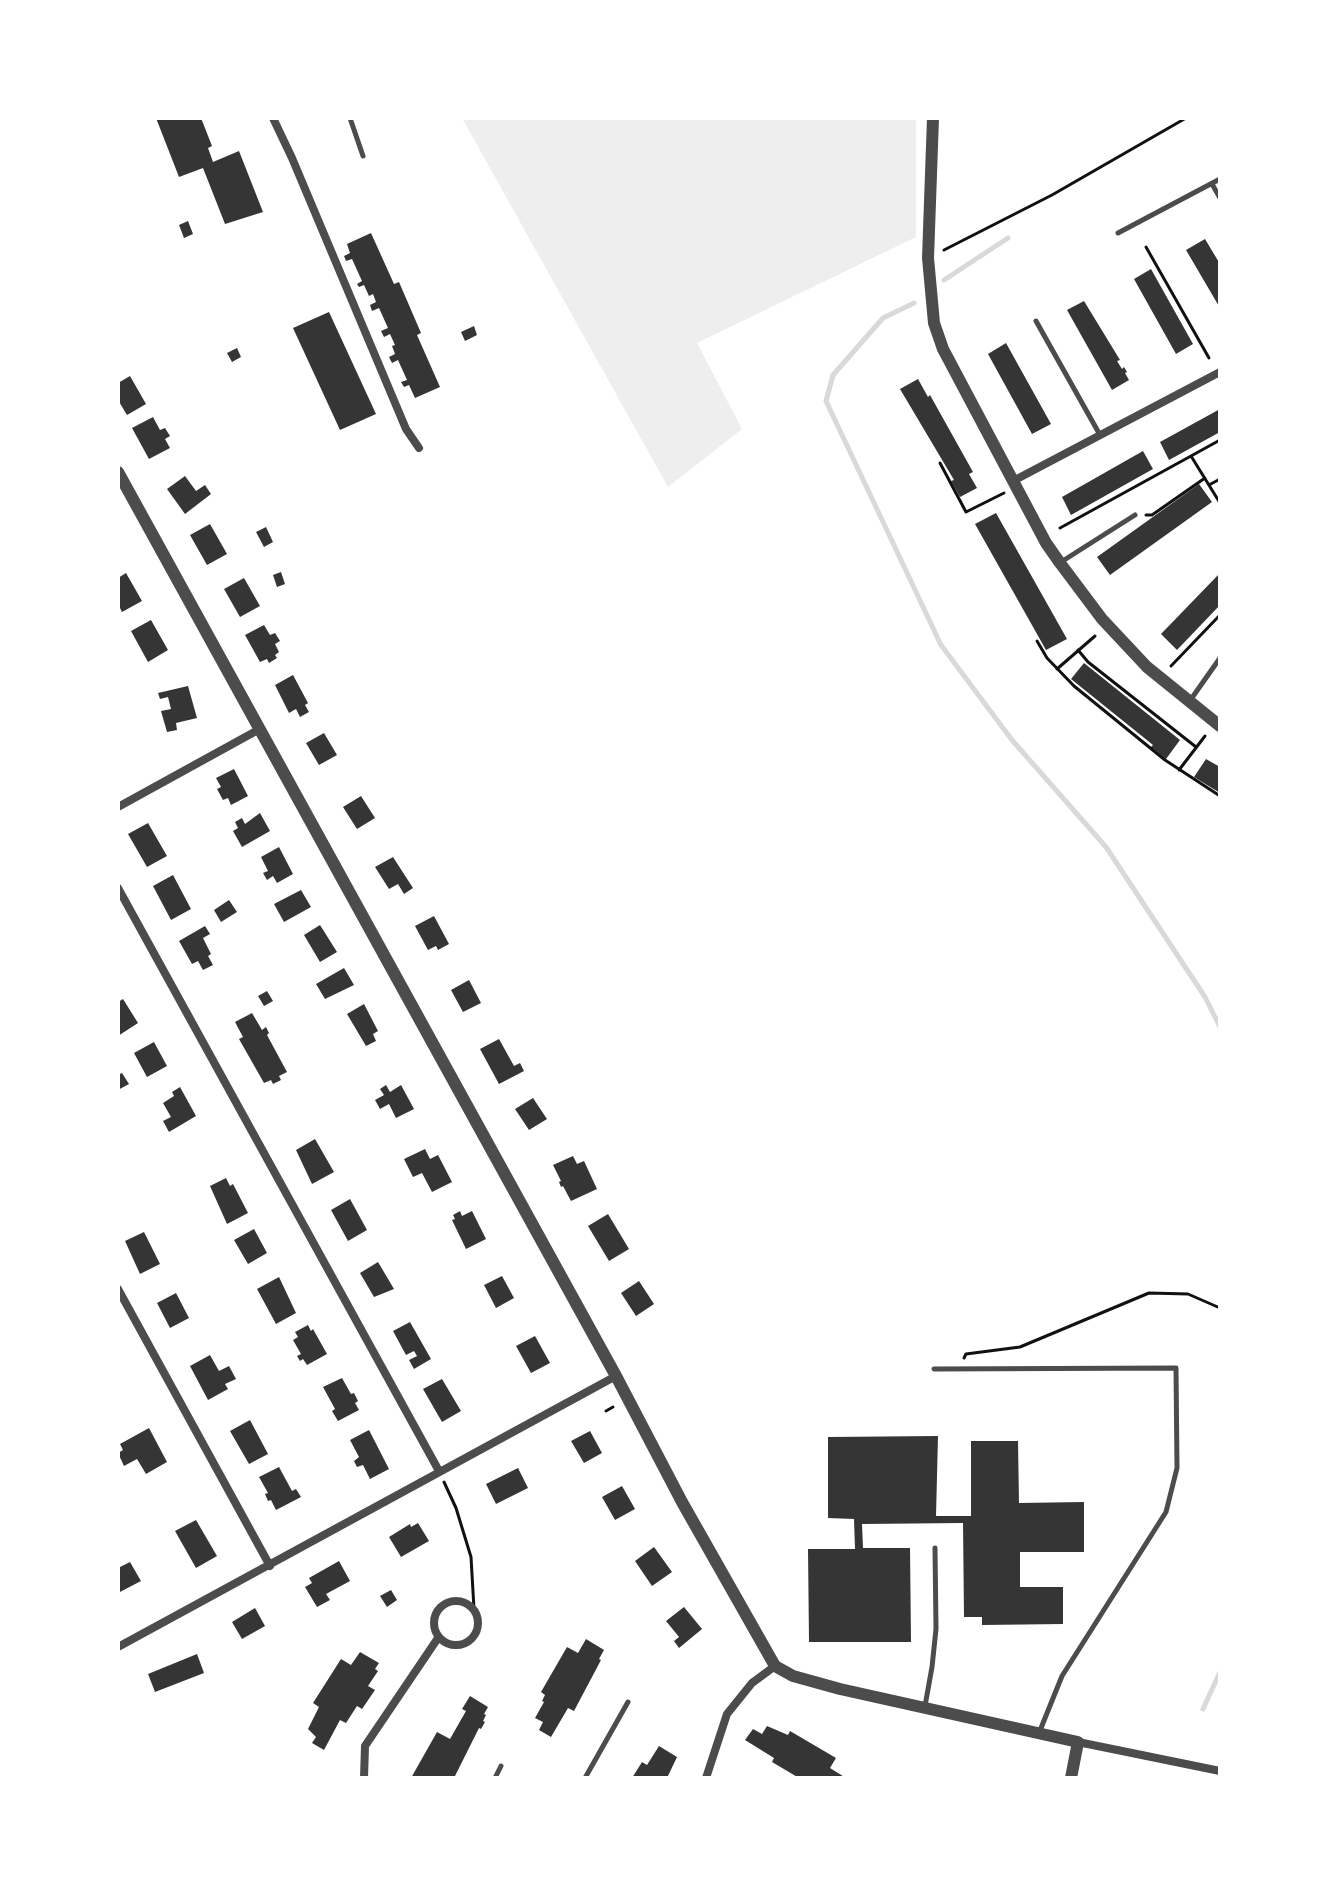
<!DOCTYPE html>
<style>
body{margin:0}
#map{position:relative;width:1338px;height:1896px;overflow:hidden;background:#fff;font-family:Georgia,serif}
canvas{display:block}
.frame{position:absolute;inset:0;border:120px solid #fff;pointer-events:none}
</style>
<div id="map">
<canvas width="1338" height="1896"></canvas>
<div class="frame"></div>
</div>
<script>
const g = document.querySelector('canvas').getContext('2d');
g.lineJoin = 'round';
function paint(path, color) { g.fillStyle = color; g.fill(path, 'evenodd'); }
const poly = rows => new Path2D(rows.map(r => 'M' + r).join(''));
function trace(path, color, width, dash) { g.strokeStyle = color; g.lineWidth = width; g.lineCap = dash ? 'butt' : 'round'; g.setLineDash(dash || []); g.stroke(path); }
paint(poly([
 [462,118,916,118,916,237,697,343,742,429,668,487]
]), '#eee');
trace(poly([
 [944,280,1008,238],
 [914,303,883,318,833,375,826,401,941,645,1012,740,1106,847,1205,997,1220,1027],
 [1203,1709,1220,1672]
]), '#d9d9d9', 5);
paint(poly([
 [156,118,201,118,212,146,208,148,213,162,239,151,263,212,225,224,203,168,179,177],
 [188,221,193,234,184,238,179,225],
 [371,233,394,284,399,282,421,333,417,335,440,387,415,398,409,385,404,387,401,382,407,380,398,360,392,363,389,357,395,354,392,346,395,345,390,334,384,337,381,331,388,328,379,308,372,311,370,305,376,302,373,294,369,296,364,285,359,287,357,284,362,281,352,259,346,261,344,256,350,253,347,244],
 [1205,239,1220,264,1220,308,1186,250],
 [1151,269,1193,344,1176,354,1134,279],
 [1084,301,1120,360,1117,361,1122,369,1124,367,1127,372,1125,373,1129,380,1112,390,1067,310],
 [329,312,376,414,340,430,293,328],
 [474,326,477,335,465,341,461,332],
 [1006,343,1051,424,1032,434,988,354],
 [237,348,241,357,232,362,227,353],
 [130,376,146,404,127,415,118,400,118,383],
 [918,379,928,397,930,395,973,472,969,474,977,488,960,497,951,481,954,480,900,389],
 [1220,409,1220,432,1169,460,1160,442],
 [153,417,160,430,165,428,170,436,165,439,170,448,149,459,132,428],
 [1143,451,1153,469,1071,515,1062,497],
 [185,476,196,491,205,485,211,494,185,514,167,489],
 [1199,484,1212,502,1110,575,1097,557],
 [996,513,1067,639,1046,650,975,524],
 [210,524,227,554,207,565,190,535],
 [266,527,273,542,264,547,256,532],
 [281,572,285,584,277,587,273,575],
 [126,573,142,601,122,612,118,604,118,578],
 [1220,573,1220,605,1177,650,1161,634],
 [244,578,260,606,240,617,224,589],
 [151,620,168,650,148,662,131,631],
 [264,625,270,635,275,633,280,641,275,644,279,652,275,655,277,658,269,663,267,659,260,662,245,635],
 [1084,663,1180,740,1166,759,1151,747,1153,745,1071,679],
 [293,675,308,703,305,705,309,712,300,717,296,709,289,713,275,685],
 [188,686,197,718,176,723,177,730,167,732,161,711,171,709,168,697,160,699,158,693],
 [324,733,337,755,319,765,306,743],
 [1206,759,1220,767,1220,793,1194,777],
 [234,769,248,796,231,805,228,798,223,800,217,789,221,787,216,778],
 [361,796,375,818,357,829,343,807],
 [260,813,270,831,242,847,233,831,238,828,235,822,242,818,245,824],
 [148,823,167,856,147,867,128,834],
 [279,847,293,874,277,883,273,876,267,880,263,873,268,871,261,857],
 [393,857,413,888,404,894,398,884,389,889,375,867],
 [173,875,191,909,171,920,153,886],
 [301,890,311,907,284,922,274,904],
 [229,900,237,912,221,922,214,910],
 [434,916,449,944,438,950,436,946,428,950,415,926],
 [320,925,337,952,320,962,304,935],
 [205,926,210,934,203,938,211,954,208,956,213,965,203,970,198,961,192,964,179,941],
 [344,968,354,985,325,999,316,984],
 [469,980,481,1003,463,1012,451,990],
 [267,991,273,1001,264,1006,258,996],
 [123,999,138,1023,118,1036,118,1002],
 [364,1004,378,1031,373,1034,376,1041,366,1046,347,1014],
 [252,1013,262,1030,266,1027,269,1033,267,1035,287,1072,279,1076,281,1080,273,1084,271,1080,264,1083,239,1039,243,1037,235,1022],
 [499,1039,514,1066,520,1063,524,1071,499,1084,480,1049],
 [154,1042,167,1066,147,1077,134,1053],
 [122,1073,129,1084,118,1090,118,1075],
 [386,1085,390,1092,401,1085,414,1109,396,1118,389,1104,380,1109,375,1100,384,1095,380,1089],
 [180,1087,196,1116,169,1132,163,1121,171,1117,163,1103,174,1096,172,1092],
 [533,1098,547,1119,529,1130,515,1109],
 [315,1139,334,1172,312,1184,296,1150],
 [425,1149,430,1159,438,1155,452,1182,432,1192,422,1173,413,1177,404,1159],
 [573,1156,577,1164,584,1161,597,1189,571,1201,563,1186,561,1187,559,1182,561,1181,553,1165],
 [226,1178,230,1186,233,1184,248,1213,227,1224,210,1186],
 [350,1199,367,1230,348,1241,331,1210],
 [460,1211,462,1216,472,1211,486,1239,466,1249,452,1220,455,1219,453,1215],
 [608,1214,629,1249,609,1261,588,1226],
 [254,1229,267,1253,248,1264,234,1240],
 [144,1232,160,1264,140,1274,125,1241],
 [378,1262,394,1289,374,1297,360,1273],
 [502,1276,514,1298,496,1308,484,1285],
 [279,1277,296,1313,276,1324,257,1289],
 [639,1281,654,1304,636,1316,621,1293],
 [176,1293,189,1318,170,1328,157,1303],
 [410,1322,431,1359,414,1369,409,1360,417,1356,414,1351,406,1355,393,1331],
 [308,1325,311,1331,313,1329,327,1354,307,1365,303,1359,300,1361,297,1356,301,1354,293,1340,298,1337,295,1332],
 [535,1336,550,1363,531,1373,516,1346],
 [210,1355,219,1371,229,1366,236,1379,225,1384,228,1389,208,1400,190,1366],
 [342,1378,351,1394,354,1393,358,1401,355,1403,359,1410,338,1421,332,1411,335,1409,323,1387],
 [442,1379,461,1411,442,1422,423,1389],
 [250,1420,268,1454,249,1464,230,1431],
 [149,1428,167,1462,146,1474,137,1459,124,1466,118,1453,123,1450,120,1444],
 [369,1430,389,1469,370,1479,363,1465,357,1467,354,1461,359,1457,350,1440],
 [590,1431,602,1453,584,1463,571,1441],
 [938,1436,936,1516,971,1516,971,1441,1018,1441,1019,1503,1084,1502,1084,1552,1020,1552,1020,1587,1063,1587,1063,1624,982,1625,982,1617,964,1617,963,1523,862,1524,863,1548,910,1548,911,1642,809,1642,808,1549,855,1549,854,1519,828,1518,828,1437],
 [279,1467,292,1491,296,1489,301,1497,276,1510,271,1500,268,1501,265,1494,268,1493,259,1477],
 [518,1468,528,1488,496,1504,486,1484],
 [622,1486,635,1509,615,1520,602,1497],
 [196,1520,217,1556,196,1568,175,1531],
 [418,1523,429,1541,401,1557,389,1537,410,1524,411,1527],
 [654,1547,672,1572,652,1586,635,1561],
 [339,1561,350,1581,326,1594,330,1600,317,1607,305,1587,312,1583,309,1578],
 [130,1562,141,1581,118,1593,118,1568],
 [391,1590,397,1600,387,1607,380,1596],
 [684,1607,702,1629,679,1648,674,1641,679,1637,666,1621],
 [255,1608,265,1626,242,1639,232,1622],
 [586,1639,604,1650,599,1659,601,1660,574,1711,568,1708,551,1737,539,1730,543,1722,535,1718,544,1702,542,1701,545,1695,541,1692,567,1647,578,1653],
 [360,1652,379,1663,375,1669,378,1671,368,1686,375,1690,362,1709,357,1706,346,1723,340,1720,324,1750,312,1743,316,1737,308,1729,319,1707,313,1703,341,1659,351,1665],
 [197,1654,204,1673,155,1692,148,1674],
 [470,1696,488,1707,484,1714,486,1715,483,1721,485,1722,481,1729,479,1728,454,1778,411,1778,437,1732,450,1739,466,1711,462,1709],
 [767,1726,788,1735,790,1731,836,1758,830,1768,846,1778,799,1778,772,1762,774,1758,745,1740,753,1729,762,1734],
 [659,1746,677,1757,667,1778,632,1778,642,1762,647,1765]
]), '#353535');
trace(poly([
 [1146,247,1209,358],
 [944,250,1052,195,1186,118],
 [1220,440,1191,456,1220,503],
 [940,463,966,512,1004,493],
 [1209,485,1220,479],
 [1146,515,1152,515,1205,478],
 [1060,528,1191,456],
 [1037,641,1047,658,1074,686,1165,760,1220,796],
 [1078,650,1088,662,1196,747],
 [1171,666,1220,615],
 [1057,669,1095,636],
 [1179,770,1205,736],
 [964,1358,966,1354,1020,1347,1149,1293,1188,1294,1220,1308],
 [606,1411,613,1407],
 [444,1482,456,1508,471,1557,474,1609]
]), '#111', 3);
trace(poly([
 [350,118,363,156],
 [1212,184,1220,198],
 [1118,233,1220,179],
 [1036,321,1100,435],
 [1061,562,1135,515],
 [1189,702,1220,658],
 [934,1369,1176,1368,1177,1468,1166,1512,1062,1676,1039,1733],
 [925,1706,932,1667,936,1629,935,1548],
 [495,1778,501,1766],
 [585,1778,628,1702]
]), '#4c4c4c', 5);
trace(poly([
 [273,118,292,158,406,429,419,448],
 [1013,481,1220,372],
 [118,807,258,730],
 [118,888,439,1471],
 [118,1289,270,1566],
 '434 1623a22 22 0 1 1 44 0a22 22 0 1 1-44 0Z',
 [118,1647,616,1376],
 [1078,1742,1220,1771],
 [364,1778,365,1746,438,1638],
 [706,1778,727,1714,752,1683,775,1666]
]), '#4c4c4c', 8);
trace(poly([
 [933,118,928,258,934,323,943,349,1046,543,1060,563,1102,619,1147,667,1220,726],
 [118,472,616,1376,682,1502,775,1666,793,1676,840,1689,1078,1742,1071,1778]
]), '#4c4c4c', 12);
</script>
